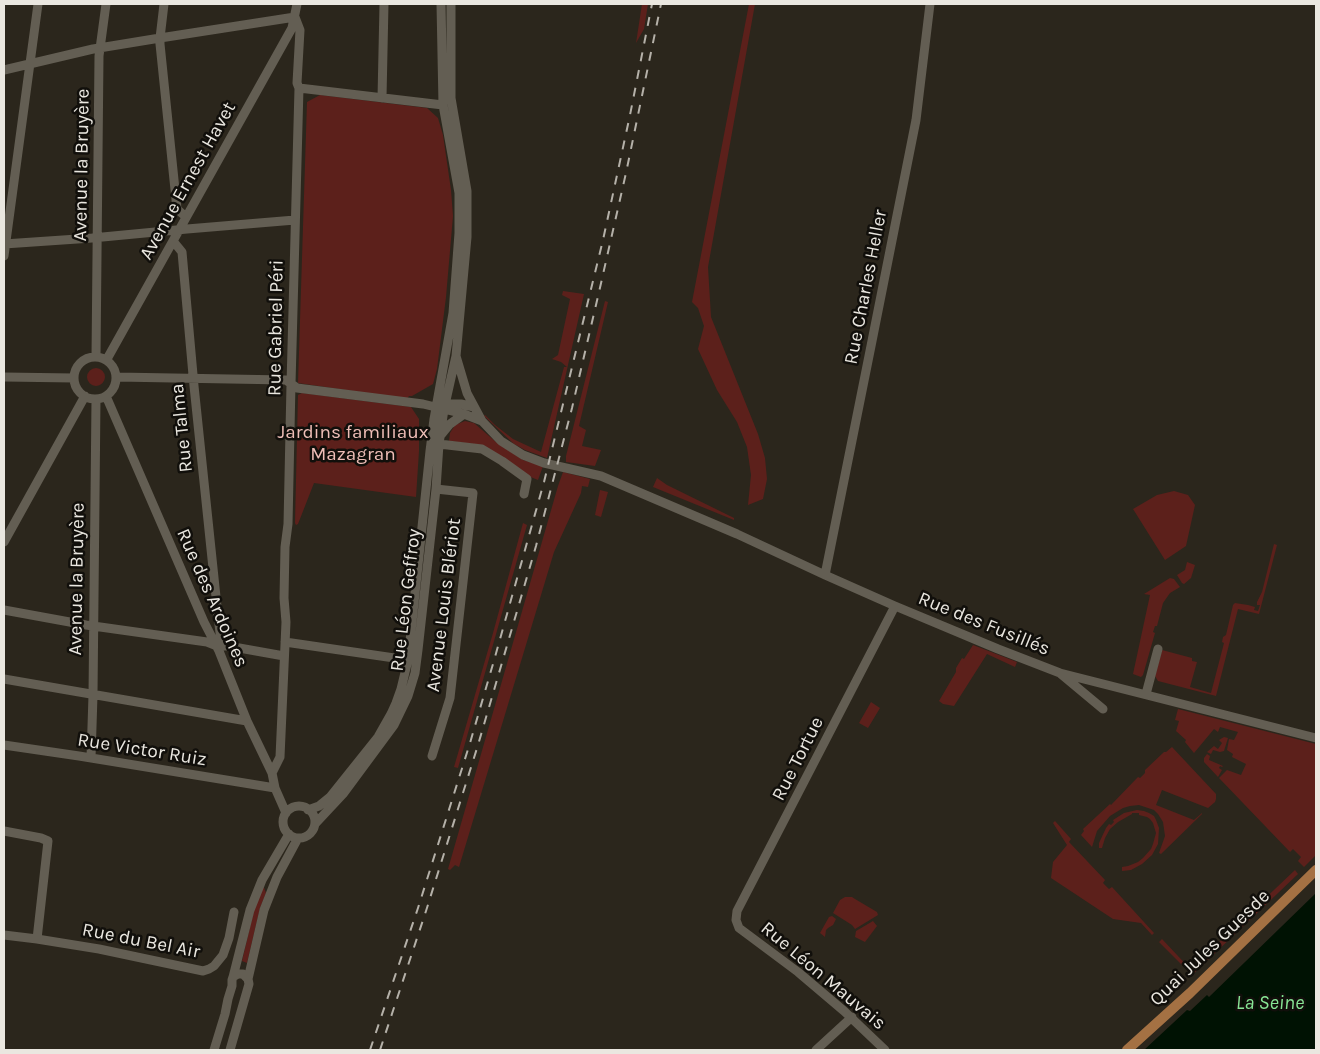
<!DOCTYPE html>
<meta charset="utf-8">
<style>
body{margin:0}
#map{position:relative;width:1320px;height:1054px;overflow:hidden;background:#2b261c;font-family:Karla,sans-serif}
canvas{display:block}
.frame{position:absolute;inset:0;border:5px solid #eae7e0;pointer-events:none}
</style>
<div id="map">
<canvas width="1320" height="1054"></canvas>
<div class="frame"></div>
</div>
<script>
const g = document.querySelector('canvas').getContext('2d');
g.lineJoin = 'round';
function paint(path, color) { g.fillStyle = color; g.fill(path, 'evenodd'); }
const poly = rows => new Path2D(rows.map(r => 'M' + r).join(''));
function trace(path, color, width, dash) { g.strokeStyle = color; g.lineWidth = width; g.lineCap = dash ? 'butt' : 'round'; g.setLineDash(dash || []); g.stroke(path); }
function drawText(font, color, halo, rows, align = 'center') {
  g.font = font + ' Karla,sans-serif'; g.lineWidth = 5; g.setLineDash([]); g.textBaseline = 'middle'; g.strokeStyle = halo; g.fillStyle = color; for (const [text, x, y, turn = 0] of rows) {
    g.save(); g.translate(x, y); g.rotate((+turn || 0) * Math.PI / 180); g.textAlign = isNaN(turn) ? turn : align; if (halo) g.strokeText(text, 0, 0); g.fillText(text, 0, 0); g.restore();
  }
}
paint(poly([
 [642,4,648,4,644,29,636,43],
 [749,4,755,4,708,267,711,317,758,434,765,458,767,479,763,499,748,505,751,475,747,447,737,422,717,390,698,349,704,326,698,308,692,302],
 [320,95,427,108,438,118,443,135,451,190,453,216,446,297,437,369,433,384,412,396,409,396,407,399,298,383,307,102],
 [563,291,584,294,547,458,525,450,514,444,484,416,485,415,495,425,513,439,541,452,564,367,567,367,561,362,552,359,558,355,570,299,562,295],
 [605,301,608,302,579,426,586,430,582,446,601,450,595,466,566,462,566,456],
 '87 377a9 9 0 1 1 18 0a9 9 0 1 1-18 0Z',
 [302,393,411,407,419,419,419,451,416,497,314,483,298,524,296,525,295,523,298,395],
 [465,421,474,423,496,442,523,460,543,466,538,480,528,476,480,445,449,441,450,433,455,425],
 [563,472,590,479,588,487,582,486,581,493,554,552,459,867,455,865,450,870,448,869,558,486],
 [657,478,667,485,730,516,734,518,734,520,653,487],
 [600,490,608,492,601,517,595,515],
 [1174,491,1188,495,1195,505,1186,546,1165,560,1133,509,1157,495],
 [523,523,527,525,458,768,454,767,493,633],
 [1274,544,1277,545,1259,614,1238,609,1216,696,1158,681,1155,676,1162,650,1192,658,1192,661,1197,662,1190,687,1211,693,1224,643,1222,642,1223,637,1226,635,1233,605,1235,603,1248,605,1255,607,1254,610,1258,611,1260,605,1257,605,1257,602,1262,592],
 [1187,562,1195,565,1191,578,1184,584,1182,583,1177,575,1185,570],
 [1170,578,1174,579,1180,587,1170,593,1163,603,1157,626,1155,626,1153,632,1155,633,1143,675,1141,677,1133,674,1150,595,1144,594],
 [973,645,1017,662,1015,667,987,654,954,706,943,704,939,701,956,672,956,668,962,658,964,659],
 [871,702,880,708,868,728,859,723],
 [1178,709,1316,744,1316,855,1304,867,1298,861,1301,857,1293,849,1290,852,1219,778,1227,770,1241,775,1246,764,1232,757,1233,754,1227,750,1229,739,1234,740,1238,732,1220,727,1218,732,1214,729,1194,753,1185,742,1186,740,1176,731,1179,721,1175,720],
 [1224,737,1228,738,1224,751,1220,752,1213,750,1211,754,1207,752,1214,746,1218,749,1222,743,1219,740],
 [1172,747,1216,794,1216,799,1215,802,1208,808,1162,790,1156,805,1194,820,1202,813,1202,814,1161,854,1159,853,1165,836,1163,822,1158,814,1154,810,1139,805,1130,806,1123,808,1110,816,1097,831,1092,847,1081,835,1084,831,1083,829,1110,804,1111,805,1138,777,1140,778,1145,773,1145,770,1164,752,1166,752],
 [1207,754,1210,756,1209,760,1223,766,1222,767,1220,766,1219,768,1222,770,1218,777,1204,762,1204,758],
 [1137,810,1144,811,1149,813,1154,816,1156,820,1159,828,1158,844,1152,855,1142,864,1131,870,1122,871,1122,867,1128,866,1138,862,1143,858,1151,849,1153,844,1156,833,1153,823,1150,819,1147,817,1139,815,1139,813,1132,813,1132,814,1118,822,1110,829,1105,838,1102,848,1099,848,1099,843,1106,828,1109,824,1111,825,1114,822,1113,820,1124,813],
 [1055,821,1071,839,1069,842,1105,880,1103,883,1109,889,1112,887,1154,933,1152,935,1141,923,1113,919,1051,878,1053,862,1067,845,1053,823],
 [1295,870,1298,874,1192,975,1159,942,1162,939,1193,972,1201,965,1198,962],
 [263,885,266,893,260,908,247,963,242,961,255,906],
 [845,897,852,897,855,899,877,912,878,915,855,929,852,925,833,913,840,900],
 [832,916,836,919,833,925,828,928,826,930,825,937,820,933,829,917],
 [873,921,877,926,865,942,855,937,856,931]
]), '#5c201b');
paint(poly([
 [1316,893,1316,1050,1144,1050,1187,1010,1190,1011,1207,995,1209,997]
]), '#001203');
trace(poly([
 [164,4,160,38,160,44,177,209,186,217],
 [4,70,93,49,160,38,295,17],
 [299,88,443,105],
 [382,98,384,4],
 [173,241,182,252,194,386,218,616,221,641,228,646],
 [4,244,92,238,187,229,295,220],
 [4,256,38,4],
 [96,356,99,56,106,4],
 [456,356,467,393,482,421,501,441,523,455,544,463,601,476,737,534,825,575,895,606,998,649,1060,673,1316,738],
 '74 378a21 21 0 1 1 42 0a21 21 0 1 1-42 0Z',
 [107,359,292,28,297,4],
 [4,377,74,378],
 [117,377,286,380,297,388,423,404,464,414,482,421],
 [106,396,204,622,219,651,247,721,272,773,275,788,286,813],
 [441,404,461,404,474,407],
 [441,435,450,424,464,414],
 [439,444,482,449,502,461,527,479,524,494],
 [4,542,85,396],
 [825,575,871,346,916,120,930,4],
 [4,610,86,625,207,642,217,646,228,646,284,656],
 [285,642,408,660],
 [1061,674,1103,709],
 [4,679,247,721],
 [1146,694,1158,649],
 [4,745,79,756,275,788],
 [432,756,450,698,473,493,436,489],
 [91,758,93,695,96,399],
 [272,773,280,757,286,622,284,598,285,547,288,524,291,384,299,88,297,83,300,30,295,17],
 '283 822a16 16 0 1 1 32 0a16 16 0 1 1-32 0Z',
 [308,810,319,806,330,797,378,737,391,714,396,703,401,689,408,660,430,451,434,419,453,313,459,233,459,193,443,105,441,4],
 [315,824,343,794,394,725,408,696,415,673,418,650,436,489,439,444,444,409,456,356,467,237,467,191,451,98,451,4],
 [4,831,41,838,48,841,37,939],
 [4,935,37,939,99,949,203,971,209,969,214,966,223,955,229,938,234,912],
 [233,977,250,910,262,880,289,834],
 [214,1050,225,1014,228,999,232,986,232,980,233,977,238,974,243,974,248,979],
 [230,1050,249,984,248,979,264,910,277,877,298,838],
 [816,1050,852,1017],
 [885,1050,844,1011,798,972,739,928,736,920,737,911,895,606]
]), '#635e53', 9);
trace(poly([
 [1127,1050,1190,993,1316,870]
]), '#a47143', 10);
trace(poly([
 [370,1050,418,908,470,743,495,657,544,482,603,240,630,115,652,4],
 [380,1050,426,911,478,745,536,546,572,408,599,292,626,173,661,4]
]), '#b5b1a9', 2, [9, 9]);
drawText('19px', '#eae7e0', '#110f0b', [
 ["Avenue la Bruyère",82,165,-89],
 ["Avenue Ernest Havet",188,181,-61],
 ["Rue Charles Heller",866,287,-79],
 ["Rue Gabriel Péri",276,328,-89],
 ["Rue Talma",182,428,-96],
 ["Avenue la Bruyère",77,579,-89],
 ["Rue des Ardoines",212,598,66],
 ["Rue Léon Geffroy",406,600,-83],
 ["Avenue Louis Blériot",444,605,-83],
 ["Rue des Fusillés",984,624,22],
 ["Rue Victor Ruiz",142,750,9],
 ["Rue Tortue",798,759,-63],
 ["Rue du Bel Air",141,941,11],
 ["Quai Jules Guesde",1210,948,-44],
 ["Rue Léon Mauvais",823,976,40]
]);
drawText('19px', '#efbeb7', '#110f0b', [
 ["Jardins familiaux",353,433],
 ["Mazagran",353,455]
]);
drawText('italic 20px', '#87e595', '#110f0b', [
 ["La Seine",1270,1003]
]);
</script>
